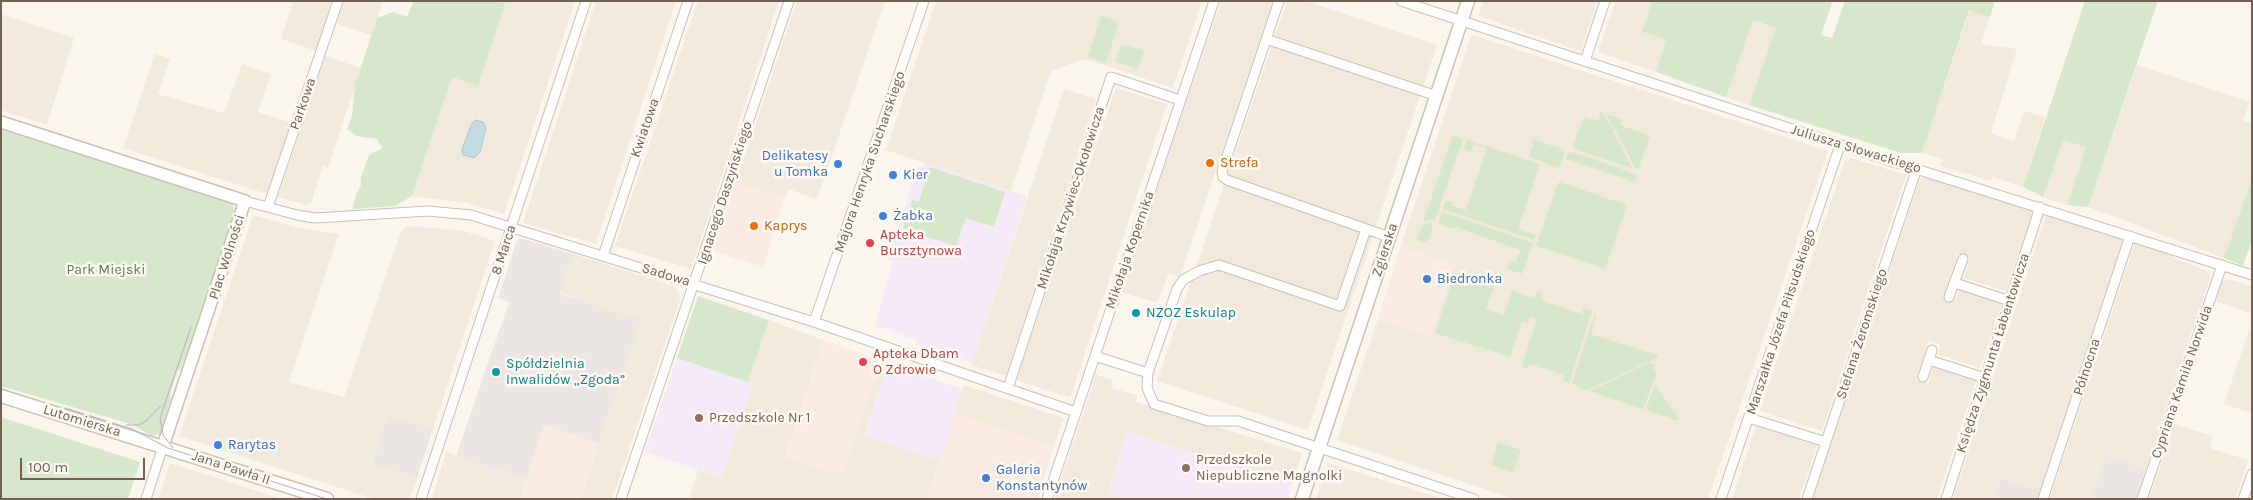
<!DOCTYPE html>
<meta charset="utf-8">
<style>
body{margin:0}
#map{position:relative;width:2253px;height:500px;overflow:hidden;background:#fbf6ed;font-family:Karla,sans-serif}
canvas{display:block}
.frame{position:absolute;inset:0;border:2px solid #746052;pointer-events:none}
.scale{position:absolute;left:20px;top:458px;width:125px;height:22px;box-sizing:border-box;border:2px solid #746052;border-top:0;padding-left:6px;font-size:15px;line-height:18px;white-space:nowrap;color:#746052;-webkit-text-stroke:4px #fdfaf3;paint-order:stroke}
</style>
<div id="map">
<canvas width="2253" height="500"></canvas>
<div class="frame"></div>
<div class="scale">100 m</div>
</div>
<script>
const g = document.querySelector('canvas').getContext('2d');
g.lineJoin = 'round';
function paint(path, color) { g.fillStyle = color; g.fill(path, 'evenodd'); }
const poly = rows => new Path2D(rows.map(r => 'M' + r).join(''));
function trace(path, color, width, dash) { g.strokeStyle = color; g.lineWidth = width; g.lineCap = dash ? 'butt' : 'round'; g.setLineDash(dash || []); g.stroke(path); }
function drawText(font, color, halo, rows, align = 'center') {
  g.font = font + ' Karla,sans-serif'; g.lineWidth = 5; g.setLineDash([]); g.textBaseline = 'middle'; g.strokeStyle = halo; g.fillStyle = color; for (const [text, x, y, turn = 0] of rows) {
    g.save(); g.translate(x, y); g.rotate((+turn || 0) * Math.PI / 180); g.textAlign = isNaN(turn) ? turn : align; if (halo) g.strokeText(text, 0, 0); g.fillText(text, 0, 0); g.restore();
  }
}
paint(poly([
 [293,1,332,1,316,51,281,39],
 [343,1,383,1,371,35,335,23],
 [506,1,575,1,504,214,467,203,412,196,452,77,478,86],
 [596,1,676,1,596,244,523,223],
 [698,1,779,1,691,269,615,246],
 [797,1,885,1,817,199,788,189,785,198,736,182],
 [936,1,1202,1,1173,88,1085,59,1051,71,1011,191,886,150],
 [1221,1,1273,1,1180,277,1169,273,1157,303,1122,292],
 [1287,1,1306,1,1437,45,1308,430,1157,381],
 [1483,1,1597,1,1581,51,1478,16],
 [1615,1,1652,1,1642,32,1666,39,1656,72,1598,52],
 [1970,10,1990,17,1981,44,2017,49,1991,133,2014,141,2024,111,2045,117,2023,187,1992,177,1991,181,1940,166,1942,159,1922,153],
 [1,14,74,38,47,125,1,110],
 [1752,20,1776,28,1749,105,1726,97],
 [1473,35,1828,151,1708,499,1514,499,1337,440,1378,319,1431,336,1454,264,1400,247,1471,36],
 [155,54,170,59,158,94,224,113,242,64,271,74,258,112,292,123,267,194,123,148],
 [325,56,361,68,328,168,323,166,311,203,306,205,278,197],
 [2137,65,2250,102,2243,121,2252,123,2252,178,2224,258,2088,207],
 [1116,88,1167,104,1071,396,1068,397,1016,380],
 [1064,89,1096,99,1006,376,971,365],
 [2062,140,2086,147,2067,205,2043,197],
 [1851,158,1906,175,1822,431,1760,411,1845,160],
 [1924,177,2032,208,2033,212,2006,291,1964,278,1970,258,1958,254,1943,297,1955,301,1960,289,2002,303,1980,368,1938,354,1940,345,1929,341,1916,380,1928,384,1934,366,1976,380,1937,499,1813,499,1920,179],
 [2047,213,2124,239,2040,491,2002,478,1995,499,1953,499],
 [253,215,295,227,339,234,289,382,344,397,401,231,407,226,461,230,495,241,433,429,389,414,372,463,417,478,410,499,374,499,179,436],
 [2135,242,2174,255,2173,258,2206,270,2210,278,2146,468,2106,455,2091,499,2050,499],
 [573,254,674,286,681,297,612,499,581,499,640,320,560,293],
 [2229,279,2252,286,2252,314,2216,301,2222,282],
 [769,320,823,340,785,457,843,475,880,362,888,364,864,435,940,460,927,499,689,499,698,470,722,477,753,383,748,382],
 [2252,321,2252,413,2224,404],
 [1096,375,1113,380,1111,388,1137,395,1136,402,1302,453,1292,485,1127,432,1108,493,1124,499,1054,499],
 [964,385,1064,418,1054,447,954,414],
 [2174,424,2213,436,2210,448,2248,460,2235,499,2149,499],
 [1756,426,1817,445,1799,499,1732,499],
 [446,452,527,478,520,499,432,499],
 [170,463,282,499,158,499],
 [1328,463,1444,499,1316,499]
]), '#f1e9dc');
paint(poly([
 [736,182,785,198,763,267,713,251],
 [1400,247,1454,264,1431,336,1378,319],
 [823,340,864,354,867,357,880,362,843,475,785,457],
 [954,414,1054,447,1038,499,927,499],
 [544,425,599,444,581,499,521,499]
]), '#f9eae2');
paint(poly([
 [521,238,573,254,560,294,641,319,599,444,544,425,527,478,456,456,509,302,498,298,517,240],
 [388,414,433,429,417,478,372,464],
 [2106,455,2146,468,2136,499,2091,499],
 [2001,478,2040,491,2038,499,1995,499]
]), '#ebe6e1');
paint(poly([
 [925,163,1027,196,972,362,916,344,917,339,903,337,904,334,898,332,897,335,891,329,879,328,875,324,893,262,888,260,918,166,923,168],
 [677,358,753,383,722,477,645,452],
 [888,364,963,389,940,460,864,435],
 [1127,432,1292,485,1287,499,1124,499,1108,493]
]), '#f3e9f7');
paint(poly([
 [414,1,506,1,478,86,452,77,412,196,395,206,353,209,355,197,361,185,361,177,369,155,382,148,377,139,357,136,347,129,352,116,355,85,377,18,393,12,407,17],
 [1652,1,1833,1,1821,35,1832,38,1845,1,1995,1,1990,17,1969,10,1922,153,1901,153,1749,105,1776,28,1753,20,1726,97,1656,72,1666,39,1642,32],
 [2085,1,2158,1,2088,207,2067,205,2086,147,2063,140,2043,197,2023,187],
 [1101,16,1119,22,1106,62,1088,57],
 [1121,44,1144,51,1138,69,1115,62],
 [1601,112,1611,127,1614,128,1606,114,1622,119,1620,125,1650,136,1638,170,1636,169,1614,128,1613,131,1632,168,1572,148,1584,117,1598,121],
 [1,127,223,198,232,204,236,214,189,349,180,370,178,370,170,393,171,399,160,434,151,436,134,425,1,386],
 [1453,135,1463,139,1435,219,1423,222],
 [1532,139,1565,150,1560,166,1558,168,1529,157,1533,144,1531,143],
 [1467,140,1540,164,1518,229,1536,235,1534,240,1443,209,1446,201,1453,203,1452,206,1466,210,1487,148,1474,144,1471,151,1464,149],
 [1572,152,1636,174,1635,182,1566,159,1568,154],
 [930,167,1005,192,994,227,966,218,956,246,903,229,912,200,919,202],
 [2252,178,2252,240,2243,266,2224,258],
 [1560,182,1627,205,1605,269,1536,246,1558,183],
 [1442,212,1533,243,1522,274,1507,269,1510,261,1516,263,1520,250,1456,227,1455,229,1438,224],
 [1432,223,1433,225,1427,243,1417,240,1422,225],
 [1455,273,1494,286,1486,309,1504,315,1512,291,1535,298,1537,292,1541,293,1543,301,1584,315,1582,308,1592,311,1569,383,1563,381,1564,375,1529,364,1527,369,1524,368,1522,364,1537,319,1530,317,1528,323,1522,321,1510,357,1435,333],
 [698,296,769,320,748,382,677,358],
 [1595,314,1596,316,1591,332,1593,335,1657,355,1659,352,1657,358,1587,390,1572,384],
 [1649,363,1655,365,1653,370,1657,372,1643,409,1590,391],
 [1655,385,1679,418,1678,421,1646,410],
 [1,417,140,462,128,499,1,499],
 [1498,442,1521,450,1513,472,1491,465]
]), '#d6e7cc');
const water = poly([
 [476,120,483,122,486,128,480,152,474,158,463,155,462,149,472,123,476,120]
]);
paint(water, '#c3dce2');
trace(water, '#aacad3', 1);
const minor = poly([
 [1279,1,1222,171,1223,177,1227,180,1389,237],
 [1401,1,1878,157,2252,275],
 [1266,39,1437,96],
 [1585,61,1605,1],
 [245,201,297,215,315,218,428,211,471,215,814,322,1076,412],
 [268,207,338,1],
 [603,256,688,1],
 [1955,283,2010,301],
 [1949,297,1963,259],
 [814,322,924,1],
 [1095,356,1148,373,1147,388,1154,404,1208,421,1238,421,1474,499],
 [1929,360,1985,378],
 [1148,373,1177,289,1183,280,1199,271,1219,265,1340,306,1366,229],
 [1923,377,1932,350],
 [1008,388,1111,77,1180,100],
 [1749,418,1826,442],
 [146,499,163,446],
 [421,499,586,1],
 [621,499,789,1],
 [1047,499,1214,1],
 [1721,499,1840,145],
 [1807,499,1917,168],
 [1946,499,2040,207],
 [2043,499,2130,236],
 [2142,499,2222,265],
 [2243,499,2252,474]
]);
const tertiary = poly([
 [1,122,245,201,163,446]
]);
const secondary = poly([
 [1,396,327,499],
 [1302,499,1468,1]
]);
trace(minor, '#ccbfb3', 11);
trace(tertiary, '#ccbfb3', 14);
trace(secondary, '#cec0b1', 15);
trace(minor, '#fff', 9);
trace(tertiary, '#fff', 11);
trace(secondary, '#fff', 12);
trace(poly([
 [65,408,132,429,168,448,327,499],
 [126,425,139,425,146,421,161,406],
 [173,448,163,435,160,418,191,327]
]), '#baabc4', 1);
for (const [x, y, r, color] of [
 [1210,163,5,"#e8710a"],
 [838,164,5,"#3f7fe0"],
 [893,175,5,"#3f7fe0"],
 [883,216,5,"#3f7fe0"],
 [754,226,5,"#e8710a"],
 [870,243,5,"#e0444e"],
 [1427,279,5,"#3f7fe0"],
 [1136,313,5,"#0f9aa8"],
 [863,362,5,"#e0444e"],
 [496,372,5,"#0f9aa8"],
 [699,418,5,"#8d6e63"],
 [218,445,5,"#3f7fe0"],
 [1186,468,5,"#8d6e63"],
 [986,478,5,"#3f7fe0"]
]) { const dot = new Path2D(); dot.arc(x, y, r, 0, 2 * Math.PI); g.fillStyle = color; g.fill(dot); trace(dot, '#fdfaf3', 2); }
drawText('14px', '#746052', '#fdfaf3', [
 ["Parkowa",303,104,-71],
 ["Kwiatowa",645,128,-71],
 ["Juliusza Słowackiego",1856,149,17],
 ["Majora Henryka Sucharskiego",870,162,-71],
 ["Ignacego Daszyńskiego",725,193,-72],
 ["Mikołaja Krzywiec-Okołowicza",1071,198,-72],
 ["8 Marca",504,250,-72],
 ["Mikołaja Kopernika",1130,250,-71],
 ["Zgierska",1385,250,-72],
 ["Plac Wolności",227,257,-72],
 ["Sadowa",666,275,17],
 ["Marszałka Józefa Piłsudskiego",1781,322,-72],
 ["Stefana Żeromskiego",1862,334,-72],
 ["Księdza Zygmunta Łabentowicza",1993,353,-72],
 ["Północna",2087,367,-72],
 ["Cypriana Kamila Norwida",2182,382,-71],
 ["Lutomierska",82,421,17],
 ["Jana Pawła II",231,468,18]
]);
drawText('14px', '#366cbe', '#fdfaf3', [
 ["Delikatesy",828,156,"right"],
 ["u Tomka",828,172,"right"],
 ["Kier",903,175],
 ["Żabka",893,216],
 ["Biedronka",1437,279],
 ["Rarytas",228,445],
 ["Galeria",996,470],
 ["Konstantynów",996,486]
], 'left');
drawText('14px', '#c56008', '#fdfaf3', [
 ["Strefa",1220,163],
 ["Kaprys",764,226]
], 'left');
drawText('14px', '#be3a42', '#fdfaf3', [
 ["Apteka",880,235],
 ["Bursztynowa",880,251],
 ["Apteka Dbam",873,354],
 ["O Zdrowie",873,370]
], 'left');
drawText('14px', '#597d4e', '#fdfaf3', [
 ["Park Miejski",106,270]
]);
drawText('14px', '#0d838f', '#fdfaf3', [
 ["NZOZ Eskulap",1146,313],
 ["Spółdzielnia",506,364],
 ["Inwalidów „Zgoda”",506,380]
], 'left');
drawText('14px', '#785e54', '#fdfaf3', [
 ["Przedszkole Nr 1",709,418],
 ["Przedszkole",1196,460],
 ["Niepubliczne Magnolki",1196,476]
], 'left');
</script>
